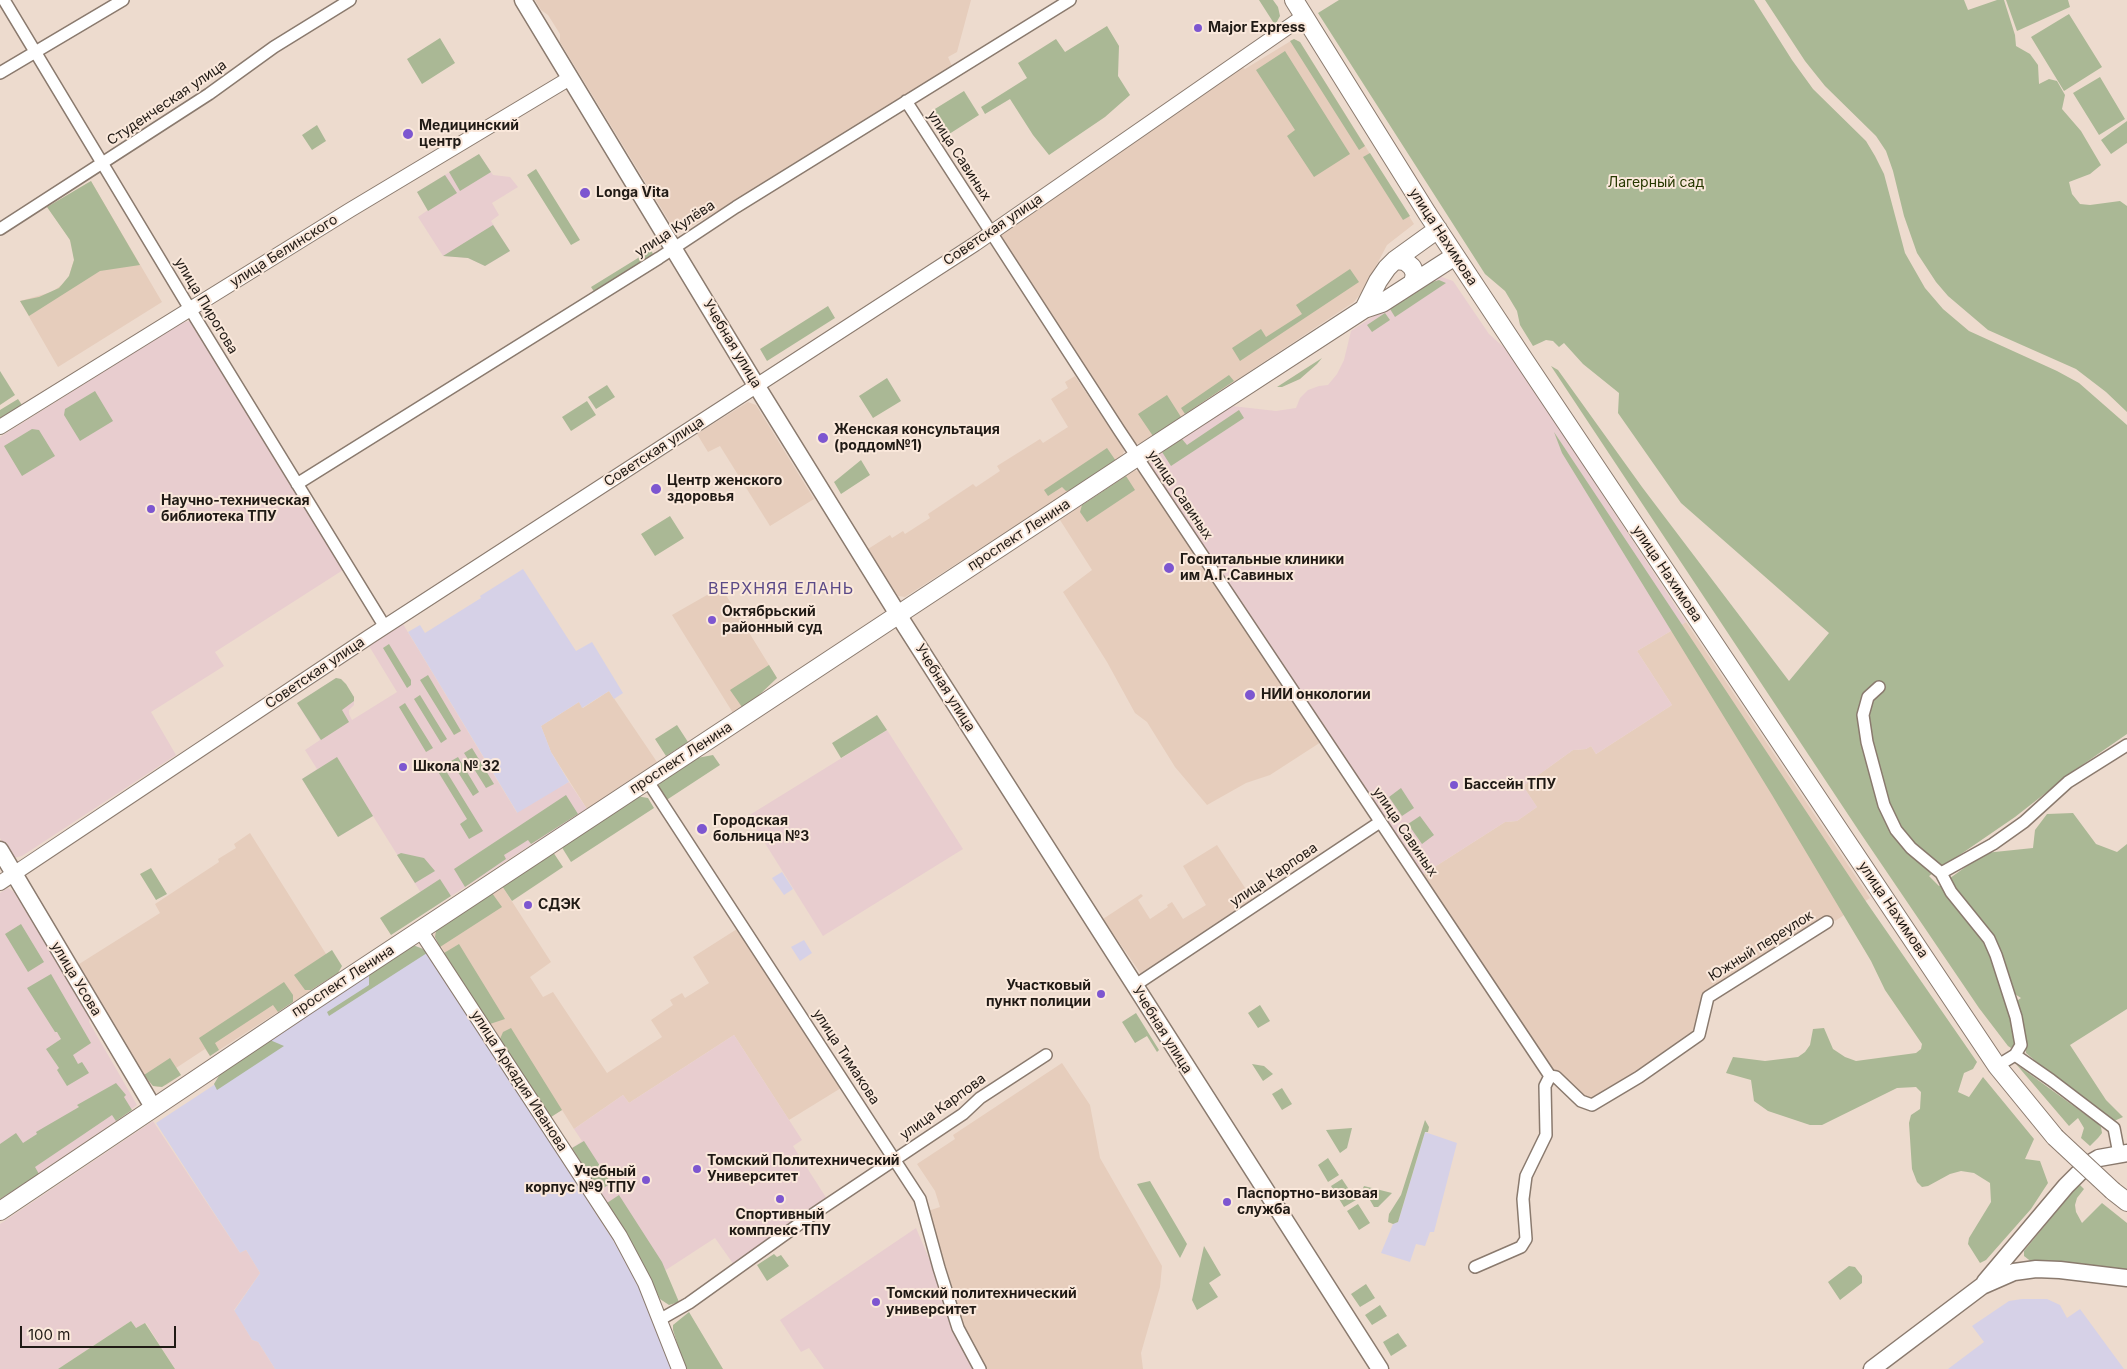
<!DOCTYPE html>
<meta charset="utf-8">
<style>
body{margin:0}
#map{position:relative;width:2127px;height:1369px;overflow:hidden;background:#eddbce;font-family:Inter,sans-serif}
canvas{display:block}
.scale{position:absolute;left:20px;top:1326px;width:156px;height:22px;box-sizing:border-box;border:2px solid #201a15;border-top:0;padding-left:6px;font-size:15px;line-height:18px;white-space:nowrap;color:#201a15;-webkit-text-stroke:4px #fae8db;paint-order:stroke}
</style>
<div id="map">
<canvas width="2127" height="1369"></canvas>
<div class="scale">100 m</div>
</div>
<script>
const g = document.querySelector('canvas').getContext('2d');
g.lineJoin = 'round';
function paint(path, color) { g.fillStyle = color; g.fill(path, 'evenodd'); }
const poly = rows => new Path2D(rows.map(r => 'M' + r).join(''));
function trace(path, color, width, dash) { g.strokeStyle = color; g.lineWidth = width; g.lineCap = dash ? 'butt' : 'round'; g.setLineDash(dash || []); g.stroke(path); }
function drawText(font, color, halo, rows, align = 'center') {
  g.font = font + ' Inter,sans-serif'; g.lineWidth = 4; g.setLineDash([]); g.textBaseline = 'middle'; g.strokeStyle = halo; g.fillStyle = color; for (const [text, x, y, turn = 0] of rows) {
    g.save(); g.translate(x, y); g.rotate((+turn || 0) * Math.PI / 180); g.textAlign = isNaN(turn) ? turn : align; if (halo) g.strokeText(text, 0, 0); g.fillText(text, 0, 0); g.restore();
  }
}
paint(poly([
 [535,0,971,0,957,52,948,57,952,66,730,204,681,232,675,231,560,42,560,34,548,15,541,10],
 [1294,39,1300,42,1414,224,1387,245,1363,291,1354,302,1142,443,1136,444,1132,442,999,235,1242,67,1245,69],
 [91,181,162,302,58,367,20,301,52,292,64,283,69,276,74,260,73,246,67,235,47,207],
 [1075,376,1123,448,1124,451,1122,457,905,597,898,596,868,549,890,535,892,538,903,531,905,534,930,518,928,514,973,484,976,487,1000,471,997,466,1040,439,1043,443,1068,427,1051,399,1068,388,1065,382],
 [748,402,756,405,814,499,770,526,720,446,708,452,697,434],
 [1135,470,1141,473,1321,742,1270,775,1246,783,1207,805,1175,767,1147,722,1135,713,1107,662,1063,592,1092,570,1060,520],
 [721,587,777,678,757,697,733,713,672,615],
 [1686,622,1870,898,1835,921,1830,916,1706,996,1697,1033,1593,1102,1583,1098,1564,1078,1552,1069,1422,875,1505,822,1517,821,1537,807,1523,786,1573,750,1586,749,1591,746,1596,754,1672,705,1637,651],
 [609,691,657,762,587,809,551,752,541,726,579,702,583,708],
 [250,833,338,973,210,1056,205,1049,176,1068,181,1075,166,1085,158,1087,153,1086,147,1080,76,966,160,913,155,904,219,862,218,859,236,848,234,844],
 [1217,845,1253,900,1141,974,1103,919,1141,894,1143,896,1138,900,1150,919,1168,907,1167,905,1172,902,1183,919,1206,905,1183,866],
 [502,886,551,962,530,977,543,997,553,992,607,1073,662,1037,651,1020,673,1005,670,1000,682,993,685,998,709,983,693,957,737,929,841,1088,789,1120,734,1035,629,1103,623,1095,574,1129,562,1110,551,1117,435,937,434,934,439,929],
 [1062,1063,1090,1105,1100,1158,1162,1266,1160,1287,1141,1353,1143,1369,983,1369,958,1316,928,1211,940,1207,935,1191,917,1164,955,1139,953,1135]
]), '#e6cdbc');
paint(poly([
 [523,569,576,651,592,642,623,693,614,699,609,691,582,708,579,702,541,726,551,752,569,782,518,814,408,632,420,625,425,633,481,598,480,596],
 [782,872,793,889,784,895,772,878],
 [804,940,812,953,800,961,791,947],
 [413,945,423,949,431,958,613,1240,639,1287,672,1369,275,1369,258,1342,252,1340,234,1311,260,1273,246,1250,240,1253,156,1123,214,1085,220,1074,369,973],
 [1425,1132,1457,1143,1434,1232,1430,1232,1425,1246,1416,1244,1410,1262,1381,1253,1393,1224,1398,1222],
 [2022,1299,2047,1299,2060,1305,2067,1318,2080,1309,2124,1369,1948,1369,1984,1342,1972,1326,2009,1301]
]), '#d6d1e7');
paint(poly([
 [479,154,493,175,510,177,518,187,492,203,499,215,491,221,510,251,485,266,468,258,443,256,418,217,428,210,417,192],
 [1439,276,1453,281,1489,334,1508,351,1686,622,1637,651,1672,705,1596,754,1591,746,1586,749,1573,750,1523,786,1537,807,1517,821,1505,822,1422,875,1149,465,1152,459,1232,406,1276,411,1296,408,1300,398,1308,390,1319,386,1328,385,1337,374,1344,360,1351,331,1432,278],
 [189,321,196,327,343,570,215,652,224,666,151,712,176,755,22,856,13,858,0,838,0,437,181,323],
 [403,624,517,813,569,782,587,809,431,909,373,816,338,837,302,779,317,769,305,750,320,740,297,703,336,678,341,679,354,697,354,705,349,710,349,714,352,720,397,692,369,646],
 [887,730,963,849,823,936,748,816],
 [8,888,14,892,90,1016,89,1022,137,1105,116,1121,0,1199,0,893],
 [734,1035,802,1140,793,1146,827,1199,734,1265,715,1238,652,1279,620,1223,572,1148,582,1141,574,1129,623,1095,629,1103],
 [153,1121,240,1253,246,1250,260,1273,234,1310,252,1340,258,1342,275,1369,175,1369,146,1323,136,1328,131,1321,58,1369,0,1369,0,1224],
 [916,1228,976,1369,824,1369,809,1348,801,1352,780,1320]
]), '#e8cdcf');
paint(poly([
 [1259,0,1273,0,1278,7,1280,16,1275,25],
 [1339,0,1754,0,1792,60,1813,89,1866,141,1875,156,1884,174,1905,253,1925,288,1943,309,1969,331,2057,371,2079,383,2127,425,2127,734,2075,770,2015,817,1929,876,1939,886,1985,853,2033,848,2035,830,2047,814,2073,813,2096,844,2117,852,2127,844,2127,1009,2070,1045,2106,1100,2123,1117,2112,1122,2069,1089,2026,1053,2025,1040,2015,1040,2014,1045,2011,1048,2008,1046,1979,1008,1859,831,1551,366,1558,370,1642,487,1789,681,1829,633,1681,503,1618,413,1619,393,1583,364,1564,343,1559,347,1553,341,1546,340,1533,346,1520,325,1517,311,1505,291,1485,274,1318,13],
 [2001,985,2021,998,2008,1007],
 [1765,0,1964,0,1968,10,1997,0,2004,0,2015,35,2016,46,2030,54,2038,65,2039,84,2049,79,2057,81,2065,95,2062,109,2081,131,2101,165,2090,174,2069,182,2072,194,2080,204,2090,205,2120,201,2127,206,2127,412,2106,392,2076,369,1988,330,1948,296,1936,282,1917,253,1904,216,1893,171,1886,151,1876,136,1825,86,1805,61],
 [2006,0,2068,0,2070,7,2017,31],
 [2069,14,2102,67,2064,91,2031,37],
 [1107,26,1119,46,1118,76,1130,95,1105,117,1049,155,1033,135,1010,99,985,114,981,107,1027,78,1018,63,1056,39,1065,52],
 [440,38,455,63,422,84,407,59],
 [1294,39,1300,42,1365,146,1359,150,1290,41],
 [1285,51,1350,154,1314,177,1287,136,1295,130,1256,70],
 [2100,77,2125,119,2099,135,2073,93],
 [964,91,979,115,946,136,930,112],
 [2127,121,2127,143,2111,154,2101,140],
 [317,125,326,141,312,150,302,135],
 [1370,153,1410,216,1403,220,1363,157],
 [479,154,491,172,460,191,449,172],
 [536,169,580,240,571,245,527,175],
 [445,175,457,193,428,211,417,192],
 [91,181,140,265,100,271,29,316,20,301,39,297,59,288,69,276,74,260,70,240,47,207],
 [493,225,510,251,485,266,468,258,443,256],
 [651,250,654,256,595,293,591,287],
 [1350,269,1359,282,1240,361,1232,348,1261,329,1266,337,1302,314,1296,305],
 [1439,280,1446,283,1395,317,1390,309,1432,282],
 [828,306,835,318,767,361,760,349],
 [1385,313,1390,320,1372,332,1367,325],
 [1322,358,1317,364,1300,379,1282,387,1277,387],
 [0,371,15,395,0,405],
 [1229,375,1234,381,1185,414,1181,408],
 [887,378,901,401,873,418,859,396],
 [607,385,615,397,596,409,588,397],
 [95,391,113,421,80,441,64,415,65,409],
 [1167,395,1181,417,1153,436,1138,414],
 [18,399,22,405,0,418,0,410],
 [587,401,596,415,571,431,562,417],
 [1239,410,1244,418,1171,466,1162,452,1182,439,1187,445],
 [32,429,39,430,55,456,22,476,4,446],
 [1554,432,1867,903,1977,1062,1973,1069,1964,1073,1958,1092,1969,1097,1983,1077,2034,1139,2025,1159,2040,1161,2048,1183,2031,1209,1986,1260,1980,1263,1968,1244,1969,1238,1991,1202,1990,1183,1974,1173,1961,1171,1950,1174,1928,1186,1922,1187,1917,1182,1912,1169,1909,1123,1911,1115,1920,1109,1921,1092,1916,1087,1897,1088,1822,1125,1810,1125,1768,1111,1754,1101,1751,1080,1726,1073,1733,1057,1765,1061,1798,1057,1805,1052,1810,1045,1813,1029,1824,1028,1833,1049,1845,1057,1856,1061,1916,1053,1921,1049,1922,1044,1885,990,1871,961,1772,795,1562,453],
 [1107,448,1116,461,1071,490,1066,491,1062,487,1048,496,1044,490],
 [861,460,870,475,841,494,834,482],
 [1126,476,1135,490,1087,522,1080,512,1082,505],
 [670,516,684,538,655,556,641,534],
 [389,644,411,680,411,685,407,688,383,648],
 [769,665,777,678,757,697,742,707,730,690],
 [428,675,461,731,454,735,420,680],
 [336,678,341,679,346,684,354,697,354,701,342,710,349,722,321,740,297,703],
 [420,695,447,739,441,743,414,699],
 [405,703,433,748,426,752,399,707],
 [877,715,887,730,841,758,832,743],
 [677,725,688,742,666,756,655,739],
 [472,748,494,784,486,788,464,753],
 [713,755,720,765,665,801,658,787,660,783,697,758],
 [337,757,373,816,338,837,302,779],
 [458,757,479,792,473,796,451,761],
 [443,766,483,831,469,839,460,824,467,819,437,770],
 [1401,788,1414,808,1402,816,1389,797],
 [566,795,578,814,531,844,528,840,517,847,504,855,506,859,465,887,454,869],
 [636,796,648,798,654,808,571,862,561,846],
 [1420,816,1434,835,1422,844,1408,824],
 [553,852,563,867,512,901,502,886],
 [401,853,424,858,435,871,415,883,397,855],
 [151,868,167,894,156,900,140,874],
 [440,879,451,896,391,935,380,918],
 [492,893,502,907,440,947,435,937,436,931],
 [21,924,44,962,28,972,5,934],
 [459,944,505,1019,490,1024,444,953],
 [413,945,423,949,427,953,329,1016,327,1012,369,985,369,973],
 [332,950,342,966,338,973,311,990,305,990,294,975],
 [51,974,91,1043,73,1055,78,1064,82,1062,89,1073,67,1086,57,1070,59,1068,46,1049,61,1039,57,1032,55,1032,27,988],
 [284,982,293,995,293,1002,278,1012,273,1005,215,1043,219,1050,210,1056,199,1038],
 [1260,1005,1270,1021,1258,1028,1248,1013],
 [1136,1013,1159,1050,1157,1052,1147,1036,1135,1043,1122,1022],
 [511,1028,562,1110,551,1117,500,1039,503,1032],
 [270,1040,284,1046,217,1090,214,1084,220,1074],
 [170,1058,181,1075,162,1087,153,1086,144,1075],
 [1252,1064,1264,1066,1273,1074,1263,1081],
 [2016,1064,2097,1123,2101,1127,2102,1133,2098,1138,2090,1146,2081,1138,2084,1128,2078,1118,2069,1126],
 [116,1083,126,1095,124,1097,132,1110,116,1121,112,1115,84,1134,35,1167,39,1174,0,1199,0,1144,16,1133,23,1143,37,1134,36,1132,79,1107,77,1105],
 [1282,1088,1292,1104,1282,1110,1272,1094],
 [1425,1120,1429,1127,1428,1132,1425,1132,1398,1222,1393,1224,1388,1222,1389,1214,1401,1195],
 [1352,1128,1347,1148,1340,1153,1326,1130],
 [584,1141,611,1183,599,1191,572,1148],
 [1328,1158,1339,1175,1328,1182,1318,1165],
 [1342,1179,1356,1200,1344,1207,1331,1186],
 [1150,1181,1187,1244,1180,1258,1137,1184],
 [2079,1184,2084,1189,2077,1198,2075,1205,2076,1212,2082,1223,2102,1203,2127,1223,2127,1271,2033,1263,2024,1256,2024,1251],
 [1364,1186,1392,1193,1378,1207,1374,1207,1363,1188],
 [619,1195,662,1262,679,1302,669,1305,660,1299,637,1252,607,1203],
 [1358,1204,1370,1223,1359,1230,1347,1211],
 [1204,1246,1221,1275,1209,1283,1218,1297,1197,1310,1192,1300],
 [774,1254,777,1257,781,1255,789,1266,767,1281,757,1265],
 [1849,1266,1855,1267,1862,1276,1862,1283,1840,1300,1828,1282],
 [1366,1284,1375,1298,1360,1307,1351,1294],
 [1380,1305,1387,1316,1372,1325,1365,1315],
 [689,1312,723,1369,685,1369,673,1330,673,1325],
 [131,1321,136,1328,145,1323,175,1369,58,1369],
 [1398,1333,1407,1346,1391,1356,1383,1342]
]), '#aab895');
const minor = poly([
 [4,0,190,309,385,627],
 [0,73,123,0],
 [906,101,1119,430,1550,1076],
 [0,229,209,94,274,47,350,0],
 [297,484,659,258,736,207,1070,0],
 [1879,687,1868,697,1863,715,1867,742,1884,805,1896,830,1911,848,1941,873,1951,892,1989,939,1996,955,2016,1017,2021,1045,2015,1055],
 [647,780,920,1199,939,1268,958,1328,980,1369],
 [1941,873,1993,844,2024,822,2068,782,2127,745],
 [1134,986,1380,822],
 [1997,1066,2015,1055,2051,1080,2114,1128,2119,1154],
 [1550,1076,1556,1077,1581,1101,1592,1105,1639,1077,1699,1035,1708,997,1827,922],
 [1475,1267,1521,1247,1526,1239,1523,1199,1526,1176,1546,1135,1545,1086,1550,1076],
 [661,1319,689,1303,809,1217,963,1114,980,1098,1046,1055]
]);
const tertiary = poly([
 [0,427,350,210,570,78],
 [0,883,369,637,975,244,1304,16],
 [420,930,620,1236,645,1283,679,1369]
]);
const secondary = poly([
 [523,0,756,385,904,624,1380,1369],
 [0,850,153,1107],
 [1985,1282,2066,1186,2087,1165,2099,1158,2127,1153],
 [1872,1369,1982,1286,2014,1272,2036,1269,2060,1270,2127,1278]
]);
const primary = poly([
 [1294,0,1427,213,1525,361,1997,1066,2055,1137],
 [1395,260,1405,261,1412,267,1415,274,1413,283],
 [1364,309,1378,281,1387,268,1395,260,1438,229],
 [2113,1191,2127,1202],
 [0,1211,307,1005,1137,457,1364,309,1382,303,1455,256]
]);
trace(minor, '#8a7a6e', 14);
trace(tertiary, '#8a7a6e', 16);
trace(secondary, '#8a7a6e', 19);
trace(primary, '#8a7a6e', 20);
trace(minor, '#fff', 11);
trace(tertiary, '#fff', 14);
trace(secondary, '#fff', 16);
trace(primary, '#fff', 18);
const primaryBridge = poly([
 [2055,1137,2113,1191]
]);
trace(primaryBridge, '#8a7a6e', 20, []);
trace(primaryBridge, '#fff', 18);
for (const [x, y, r, color] of [
 [1198,28,5,"#7d56d0"],
 [408,134,6,"#7d56d0"],
 [585,193,6,"#7d56d0"],
 [823,438,6,"#7d56d0"],
 [656,489,6,"#7d56d0"],
 [151,509,5,"#7d56d0"],
 [1169,568,6,"#7d56d0"],
 [712,620,5,"#7d56d0"],
 [1250,695,6,"#7d56d0"],
 [403,767,5,"#7d56d0"],
 [1454,785,5,"#7d56d0"],
 [702,829,6,"#7d56d0"],
 [528,905,5,"#7d56d0"],
 [1101,994,5,"#7d56d0"],
 [697,1169,5,"#7d56d0"],
 [646,1180,5,"#7d56d0"],
 [780,1199,5,"#7d56d0"],
 [1227,1202,5,"#7d56d0"],
 [876,1302,5,"#7d56d0"]
]) { const dot = new Path2D(); dot.arc(x, y, r, 0, 2 * Math.PI); g.fillStyle = color; g.fill(dot); trace(dot, '#fae8db', 2); }
drawText('bold 14px', '#201a15', '#fae8db', [
 ["Major Express",1208,28],
 ["Медицинский",419,126],
 ["центр",419,142],
 ["Longa Vita",596,193],
 ["Женская консультация",834,430],
 ["(роддом№1)",834,446],
 ["Центр женского",667,481],
 ["здоровья",667,497],
 ["Научно-техническая",161,501],
 ["библиотека ТПУ",161,517],
 ["Госпитальные клиники",1180,560],
 ["им А.Г.Савиных",1180,576],
 ["Октябрьский",722,612],
 ["районный суд",722,628],
 ["НИИ онкологии",1261,695],
 ["Школа № 32",413,767],
 ["Бассейн ТПУ",1464,785],
 ["Городская",713,821],
 ["больница №3",713,837],
 ["СДЭК",538,905],
 ["Участковый",1091,986,"right"],
 ["пункт полиции",1091,1002,"right"],
 ["Томский Политехнический",707,1161],
 ["Университет",707,1177],
 ["Учебный",636,1172,"right"],
 ["корпус №9 ТПУ",636,1188,"right"],
 ["Паспортно-визовая",1237,1194],
 ["служба",1237,1210],
 ["Спортивный",780,1215,"center"],
 ["комплекс ТПУ",780,1231,"center"],
 ["Томский политехнический",886,1294],
 ["университет",886,1310]
], 'left');
drawText('14px', '#201a15', '#fae8db', [
 ["Студенческая улица",167,103,-34],
 ["улица Савиных",959,156,57],
 ["улица Кулёва",675,229,-33],
 ["Советская улица",993,230,-34],
 ["улица Нахимова",1443,237,57],
 ["улица Белинского",284,251,-32],
 ["улица Пирогова",206,306,59],
 ["Учебная улица",732,344,59],
 ["Советская улица",654,452,-33],
 ["улица Савиных",1180,495,56],
 ["проспект Ленина",1019,535,-33],
 ["улица Нахимова",1667,574,56],
 ["Советская улица",315,673,-34],
 ["Учебная улица",945,688,58],
 ["проспект Ленина",681,758,-33],
 ["улица Савиных",1405,832,56],
 ["улица Карпова",1274,875,-34],
 ["улица Нахимова",1893,910,56],
 ["Южный переулок",1761,946,-32],
 ["улица Усова",76,979,59],
 ["проспект Ленина",343,981,-33],
 ["Учебная улица",1162,1030,58],
 ["улица Тимакова",846,1057,57],
 ["улица Аркадия Иванова",519,1081,57],
 ["улица Карпова",943,1107,-36]
]);
drawText('14px', '#273800', '#fae8db', [
 ["Лагерный сад",1656,183]
]);
g.letterSpacing = '1px';
drawText('16px', '#5a4987', '#fae8db', [
 ["ВЕРХНЯЯ ЕЛАНЬ",781,589]
]);
g.letterSpacing = '0px';
</script>
